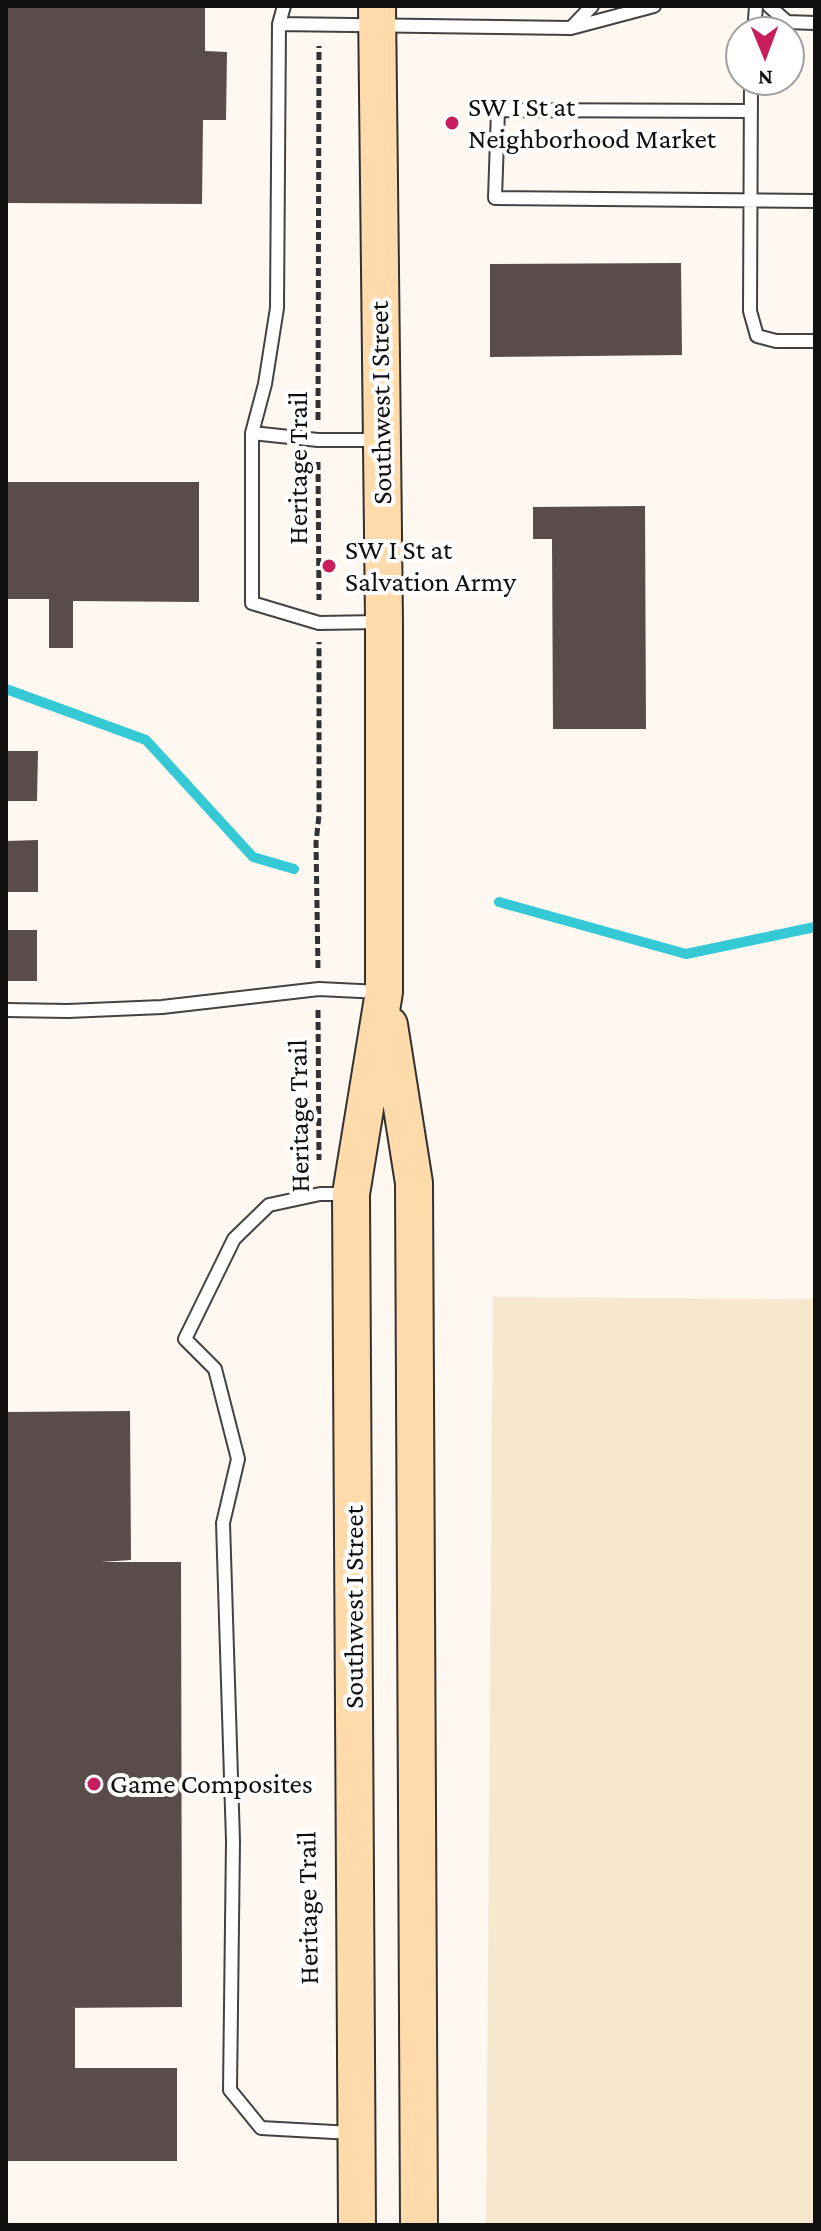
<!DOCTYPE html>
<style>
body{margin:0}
#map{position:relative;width:821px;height:2231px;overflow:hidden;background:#fff8f1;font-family:"Crimson Pro",serif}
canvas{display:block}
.frame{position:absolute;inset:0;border:8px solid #0f0f0f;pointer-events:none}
.north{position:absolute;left:725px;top:16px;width:80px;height:80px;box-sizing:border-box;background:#fff;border:2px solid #9f9f9f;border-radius:50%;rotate:179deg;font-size:22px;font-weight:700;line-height:32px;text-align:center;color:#0f0f0f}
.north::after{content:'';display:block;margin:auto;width:28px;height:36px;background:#c81e5e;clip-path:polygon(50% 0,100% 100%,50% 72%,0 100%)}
</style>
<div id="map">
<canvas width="821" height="2231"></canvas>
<div class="frame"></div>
<div class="north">N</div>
</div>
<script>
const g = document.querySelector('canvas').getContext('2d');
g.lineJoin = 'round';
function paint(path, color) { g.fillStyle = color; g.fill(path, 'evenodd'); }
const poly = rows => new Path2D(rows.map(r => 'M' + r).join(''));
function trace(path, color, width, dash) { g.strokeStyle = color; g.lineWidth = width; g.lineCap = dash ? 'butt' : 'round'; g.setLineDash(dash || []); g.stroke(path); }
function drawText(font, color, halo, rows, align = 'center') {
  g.font = font + ' "Crimson Pro",serif'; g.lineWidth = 8; g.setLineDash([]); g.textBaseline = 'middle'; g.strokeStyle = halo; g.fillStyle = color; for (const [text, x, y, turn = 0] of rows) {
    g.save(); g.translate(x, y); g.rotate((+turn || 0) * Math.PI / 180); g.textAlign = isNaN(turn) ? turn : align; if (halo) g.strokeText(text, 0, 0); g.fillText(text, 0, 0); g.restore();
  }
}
paint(poly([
 [493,1297,815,1299,815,2225,486,2225]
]), '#f7e7cf');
trace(poly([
 [6,689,146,740,253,857,294,869],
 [499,902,686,954,815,927]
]), '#35c9d5', 10);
paint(poly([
 [6,6,205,6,205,51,227,52,226,120,203,120,202,204,6,203],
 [681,263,682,355,490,357,490,264],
 [6,482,199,482,199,602,73,601,73,648,49,648,49,599,6,599],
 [645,506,646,729,553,729,552,539,533,539,533,507],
 [6,751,38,751,37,801,6,801],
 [38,840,38,892,6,892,6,841],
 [6,930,37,930,37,981,6,981],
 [130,1411,131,1560,100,1562,181,1562,182,2007,61,2008,75,2008,75,2068,177,2068,177,2161,6,2161,6,1412]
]), '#594c4b');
const service = poly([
 [769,6,787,22,815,23],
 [279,24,571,28,654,6],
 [572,27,592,6],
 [754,32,756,6],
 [751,80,750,311,757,336,776,341,815,341],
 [751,111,498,110,495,198,815,201],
 [252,433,265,384,277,308,279,24,284,6],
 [380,440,318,440,252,433,252,603,319,623,380,622],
 [6,1010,68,1011,162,1007,319,989,380,992],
 [348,1194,320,1194,269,1205,234,1239,185,1339,215,1369,238,1459,223,1523,233,1841,230,2090,261,2128,352,2133]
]);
const secondary = poly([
 [389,1025,414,1183,419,2225],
 [357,2225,351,1194,384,992,384,622,377,6]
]);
trace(service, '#424242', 16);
trace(secondary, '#313131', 40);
trace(poly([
 [318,420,319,46],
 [318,462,319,600],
 [318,968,316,843,319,815,319,642],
 [318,1010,319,1160]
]), '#313131', 5, [8, 4]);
trace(service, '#fff', 12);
trace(secondary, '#ffdbac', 36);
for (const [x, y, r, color] of [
 [452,123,8,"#c81e5e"],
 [329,566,8,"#c81e5e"],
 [94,1784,8,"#c81e5e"]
]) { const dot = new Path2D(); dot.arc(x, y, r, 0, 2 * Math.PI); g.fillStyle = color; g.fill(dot); trace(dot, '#fff', 3); }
drawText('28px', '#0f0f0f', '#fff', [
 ["SW I St at",468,107],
 ["Neighborhood Market",468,139],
 ["SW I St at",345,550],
 ["Salvation Army",345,582],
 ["Game Composites",110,1784]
], 'left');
drawText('28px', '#0f0f0f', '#fff', [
 ["Southwest I Street",381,403,-91],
 ["Heritage Trail",298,468,-90],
 ["Heritage Trail",299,1116,-91],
 ["Southwest I Street",354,1607,-90],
 ["Heritage Trail",308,1908,-91]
]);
</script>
